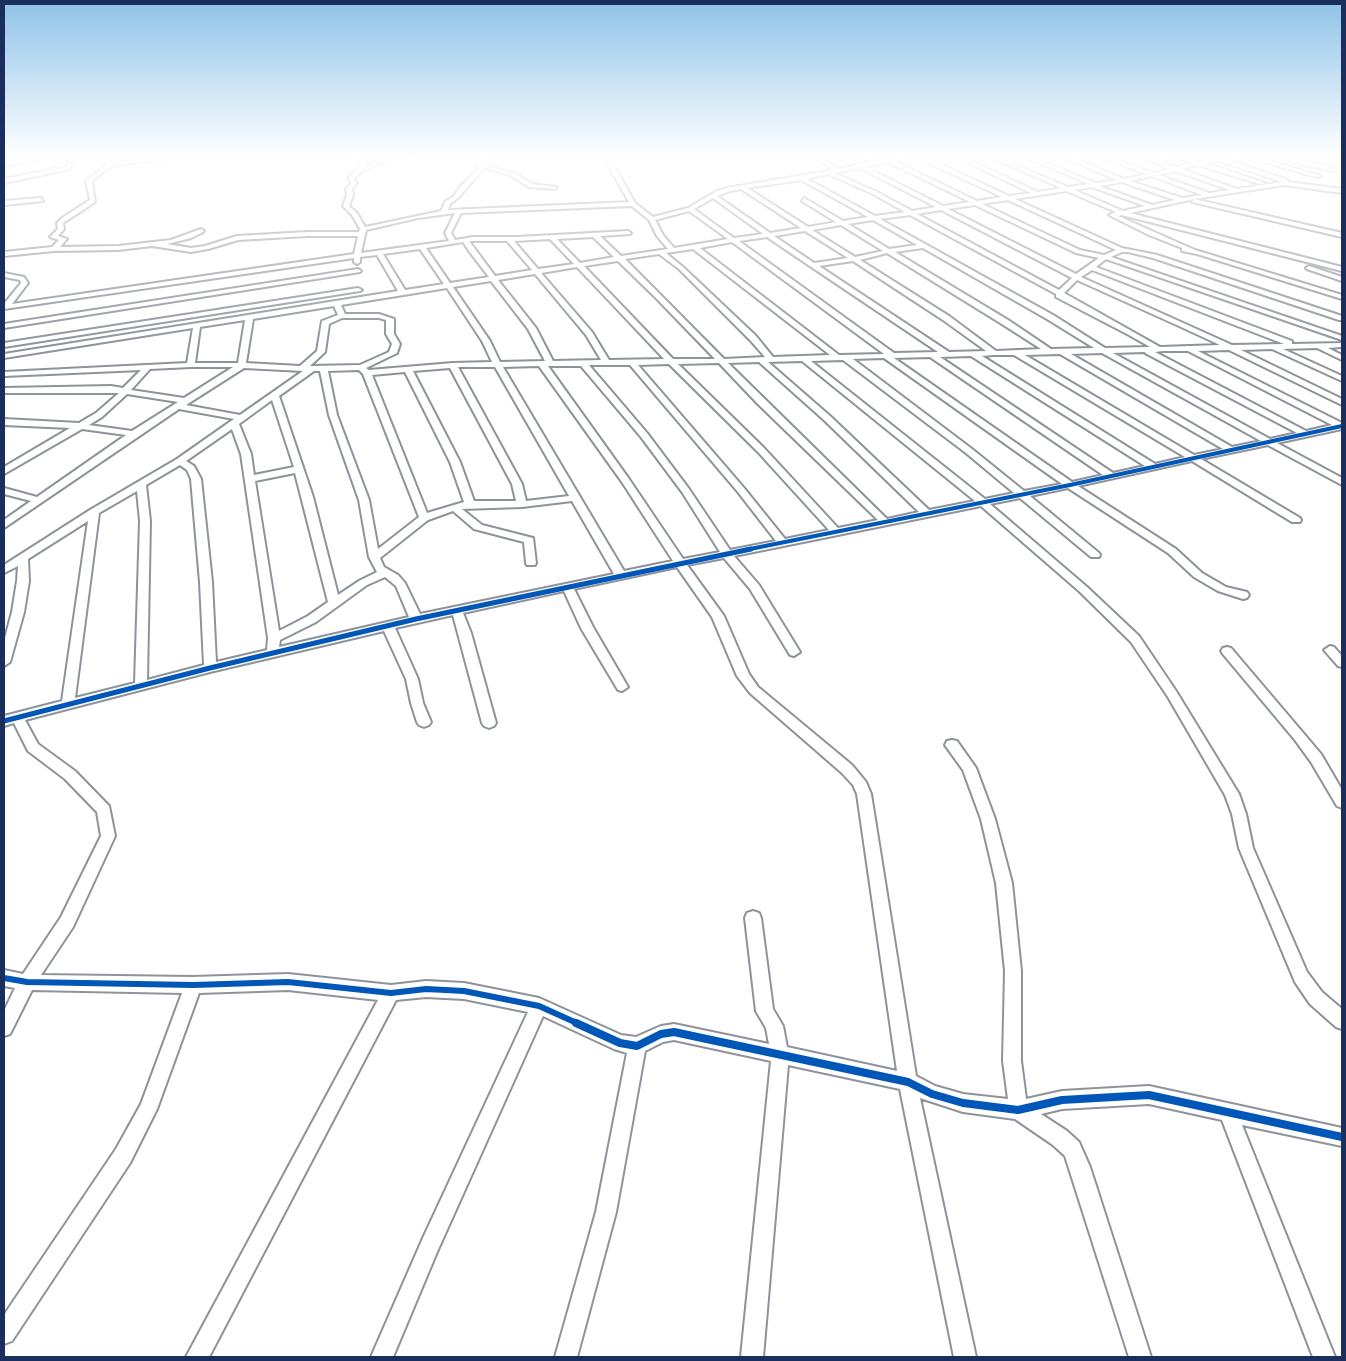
<!DOCTYPE html>
<style>
body{margin:0}
#map{position:relative;width:1346px;height:1361px;overflow:hidden;background:#fff;font-family:Sriracha,sans-serif}
canvas{display:block}
.frame{position:absolute;inset:0;border:5px solid #1b2f5e;pointer-events:none}
</style>
<div id="map">
<canvas width="1346" height="1361"></canvas>
<div class="frame"></div>
</div>
<script>
const g = document.querySelector('canvas').getContext('2d');
g.lineJoin = 'round';
const poly = rows => new Path2D(rows.map(r => 'M' + r).join(''));
function trace(path, color, width, dash) { g.strokeStyle = color; g.lineWidth = width; g.lineCap = dash ? 'butt' : 'round'; g.setLineDash(dash || []); g.stroke(path); }
function paint(path, color) { g.fillStyle = color; g.fill(path, 'evenodd'); }
const street = poly([
 [47,155,75,158,70,169,4,183,4,179,66,167,69,159,53,157,4,166,4,162,47,155],
 [101,155,107,155,108,160,112,163,179,155,195,155,112,166,103,172,92,181,95,202,63,223,64,229,58,236,67,239,60,247,118,246,171,240,201,229,204,231,203,232,191,238,167,244,191,248,205,246,237,236,308,232,359,232,360,229,352,215,343,206,347,195,346,189,351,183,348,178,358,169,363,155,369,155,364,166,392,155,415,155,393,158,362,171,354,178,357,183,352,189,353,195,349,206,357,213,365,227,441,211,445,202,454,196,461,186,479,168,476,157,478,155,483,155,482,157,513,155,483,160,484,165,514,173,532,184,557,187,554,189,529,187,510,175,484,168,458,198,450,204,448,210,629,202,602,155,608,155,635,203,653,217,688,208,717,191,727,188,833,170,811,155,817,155,839,169,887,158,921,155,1009,196,1031,193,952,155,959,155,1038,192,1061,188,985,155,992,155,1068,187,1089,184,1021,155,1028,155,1096,183,1117,180,1070,160,1068,157,1105,155,1153,173,1170,169,1134,155,1141,155,1176,167,1193,163,1170,155,1178,155,1199,162,1226,155,1235,155,1224,159,1288,180,1288,182,1342,189,1342,193,1284,185,1194,199,1342,233,1342,237,1192,202,1194,199,1130,213,1342,267,1342,271,1122,215,1118,216,1195,250,1342,295,1342,299,1197,254,1182,251,1182,248,1149,235,1109,215,1116,212,1066,191,1015,199,1122,248,1157,255,1342,316,1342,320,1339,320,1153,258,1128,252,1122,252,1111,257,1342,336,1342,340,1106,259,1096,267,1292,341,1292,344,1342,343,1342,347,1328,348,1342,355,1342,360,1317,348,1283,349,1342,376,1342,381,1272,349,1241,350,1342,399,1342,405,1229,350,1198,351,1342,423,1342,429,1277,443,1342,478,1342,485,1268,445,1201,459,1300,518,1301,520,1300,522,1292,522,1192,461,1078,486,1176,549,1202,573,1226,587,1247,592,1249,595,1247,598,1243,599,1218,591,1194,577,1168,553,1068,488,1030,496,1099,553,1100,555,1099,557,1091,557,1020,498,990,504,1087,587,1139,636,1176,691,1239,794,1246,814,1253,848,1307,972,1322,992,1342,1009,1342,1029,1336,1027,1310,1004,1295,982,1239,848,1232,814,1225,795,1168,697,1131,642,1079,591,981,506,734,556,759,585,800,652,794,656,790,655,750,589,724,558,687,565,724,616,749,674,758,687,852,765,866,782,871,794,916,1076,935,1086,963,1094,1008,1099,1003,1061,1005,971,996,883,981,819,963,770,945,745,947,741,952,740,957,741,976,768,995,819,1012,883,1021,971,1021,1061,1026,1099,1062,1091,1149,1086,1342,1128,1342,1146,1242,1125,1335,1357,1313,1357,1222,1120,1149,1104,1062,1109,1041,1114,1067,1131,1079,1142,1090,1167,1151,1357,1129,1357,1065,1156,1053,1145,1015,1119,963,1112,920,1098,976,1357,954,1357,900,1089,788,1065,763,1357,741,1357,771,1061,674,1040,663,1042,645,1051,616,1212,577,1357,555,1357,596,1212,627,1053,614,1049,543,1016,437,1252,393,1357,371,1357,423,1238,528,1012,464,999,426,997,396,1000,209,1357,186,1357,378,1000,288,990,199,993,157,1109,130,1163,12,1341,4,1344,4,1315,116,1149,141,1104,182,993,32,990,10,1034,4,1036,4,1011,15,988,4,986,4,970,23,974,61,917,101,836,97,812,65,779,28,751,14,723,4,726,4,716,62,701,88,521,28,559,29,581,24,612,10,662,4,666,4,642,12,612,17,581,18,566,4,573,4,565,90,510,177,459,234,419,179,409,4,528,4,520,31,501,4,494,4,488,37,497,126,435,82,429,4,474,4,467,70,428,4,425,4,419,79,423,96,413,119,393,4,393,4,388,111,386,123,388,141,370,4,376,4,372,187,363,193,328,4,358,4,354,398,291,377,255,360,257,360,262,357,264,354,262,354,258,4,309,4,304,21,283,20,280,4,277,4,273,24,277,28,283,12,304,354,254,358,236,308,236,238,240,208,249,191,252,152,246,118,250,54,251,4,256,4,252,52,247,59,240,50,237,58,229,57,223,62,218,90,200,86,181,107,165,102,161,101,155],
 [915,157,1002,197,977,201,894,161,915,157],
 [1101,158,1147,174,1124,179,1077,159,1101,158],
 [1218,160,1282,182,1237,189,1181,169,1198,165,1260,184,1265,183,1205,163,1218,160],
 [888,162,970,202,943,206,866,167,888,162],
 [860,168,936,207,912,211,877,192,834,173,860,168],
 [1175,171,1230,190,1209,193,1158,175,1175,171],
 [828,174,873,194,905,212,875,216,807,179,828,174],
 [1152,176,1202,195,1182,198,1130,181,1152,176],
 [801,180,868,217,843,221,804,198,802,201,836,222,808,227,747,188,801,180],
 [1123,182,1130,185,1175,200,1152,205,1099,186,1123,182],
 [1092,187,1145,206,1123,211,1074,190,1092,187],
 [741,189,801,228,770,233,717,196,730,191,741,189],
 [713,198,763,234,734,238,694,209,713,198],
 [1008,200,1116,250,1104,255,1080,250,982,204,1008,200],
 [975,205,1076,253,1099,258,1076,274,948,209,975,205],
 [632,206,649,220,657,236,668,249,621,256,600,236,630,234,631,233,628,231,517,237,473,237,455,240,451,233,461,213,632,206],
 [941,210,1072,278,1059,290,917,214,941,210],
 [689,211,728,239,674,248,663,235,655,220,689,211],
 [455,213,445,233,449,241,361,253,366,230,418,218,455,213],
 [910,215,1056,294,1056,297,1129,335,1150,347,1105,348,1053,315,880,219,910,215],
 [873,220,917,245,889,249,848,224,873,220],
 [841,225,883,251,855,257,812,230,841,225],
 [805,231,848,258,814,263,774,236,805,231],
 [593,237,614,257,580,263,557,239,593,237],
 [767,237,798,258,938,352,894,353,739,241,767,237],
 [550,239,574,264,538,269,514,241,550,239],
 [469,241,507,241,532,270,495,276,469,241],
 [463,242,469,251,489,277,450,283,426,248,463,242],
 [732,242,884,354,839,355,700,248,732,242],
 [923,248,1047,319,1094,348,1051,349,1008,320,895,252,923,248],
 [420,249,444,284,405,290,383,254,420,249],
 [693,249,830,355,773,357,756,336,683,267,666,253,693,249],
 [887,253,1002,324,1041,349,996,351,949,316,860,260,887,253],
 [659,254,679,269,750,340,765,357,724,359,625,259,659,254],
 [618,261,657,299,715,359,673,359,584,266,618,261],
 [853,261,943,320,986,351,949,352,819,266,853,261],
 [577,267,630,323,664,359,609,360,592,332,541,273,577,267],
 [1092,270,1284,344,1232,345,1081,277,1092,270],
 [535,274,586,335,601,360,553,361,536,328,498,280,535,274],
 [1077,280,1179,326,1220,345,1160,347,1064,293,1077,280],
 [491,281,528,329,545,361,500,362,490,341,453,287,491,281],
 [447,288,482,341,492,362,453,363,369,370,366,368,397,353,400,344,394,334,394,319,379,314,345,314,341,305,447,288],
 [334,306,338,315,322,321,317,351,300,366,246,363,253,319,334,306],
 [342,318,379,318,386,320,386,334,392,344,389,352,360,365,310,366,325,352,329,324,342,318],
 [245,320,238,363,195,363,200,327,245,320],
 [1163,351,1188,351,1332,425,1306,431,1155,352,1163,351],
 [1145,352,1145,353,1297,433,1270,439,1113,353,1145,352],
 [1102,353,1261,441,1232,447,1071,354,1102,353],
 [1060,354,1223,449,1194,455,1025,355,1060,354],
 [994,355,1014,355,1185,457,1155,464,982,356,994,355],
 [971,356,1145,466,1113,473,940,357,971,356],
 [930,357,1103,475,1072,482,894,358,930,357],
 [884,358,1062,484,1024,491,972,449,853,359,884,358],
 [843,360,966,453,1014,493,985,499,811,361,843,360],
 [802,361,975,501,929,510,830,416,768,362,802,361],
 [759,362,824,420,919,512,887,519,728,363,759,362],
 [719,363,758,404,878,520,838,528,764,448,678,364,719,363],
 [669,364,758,452,829,530,785,539,744,488,638,365,669,364],
 [589,365,630,365,738,492,776,541,730,550,689,489,647,433,589,365],
 [539,366,622,482,673,561,624,571,503,367,539,366],
 [548,366,581,366,641,437,682,492,720,552,683,559,629,479,548,366],
 [191,367,233,367,184,398,131,390,150,369,191,367],
 [458,367,495,367,569,496,526,501,522,484,458,367],
 [244,368,303,371,240,415,186,405,244,368],
 [450,368,512,484,516,501,474,501,460,462,413,371,450,368],
 [359,370,363,374,419,517,378,549,369,500,337,415,328,371,359,370],
 [314,371,320,371,329,415,359,500,369,557,377,572,359,581,338,595,313,497,279,396,314,371],
 [405,372,450,462,464,502,427,513,372,375,405,372],
 [127,394,178,402,132,431,89,425,102,417,127,394],
 [272,400,294,467,254,475,251,454,239,424,272,400],
 [232,429,241,454,268,638,267,650,216,662,212,582,201,479,194,466,186,461,232,429],
 [180,465,187,470,191,479,200,582,204,665,147,680,150,521,146,485,180,465],
 [295,473,328,602,308,616,279,631,255,481,295,473],
 [137,491,140,521,135,683,75,698,99,513,137,491],
 [572,501,614,574,420,614,405,583,398,575,384,567,380,558,428,520,453,511,474,529,524,542,526,563,527,565,535,565,536,563,533,538,482,525,462,509,522,507,572,501],
 [677,567,712,617,737,676,750,693,842,773,853,785,857,794,897,1071,787,1047,783,1026,773,1009,761,918,759,913,753,911,747,913,745,918,756,1011,766,1028,769,1044,674,1024,661,1026,636,1037,621,1035,539,998,464,983,426,981,391,985,288,974,193,977,41,975,73,927,115,836,109,806,75,771,38,744,25,720,210,672,384,631,406,679,411,703,417,722,419,725,424,727,429,725,431,722,423,703,418,679,395,628,453,615,482,723,484,726,489,728,494,726,496,723,471,633,463,613,564,591,581,628,618,690,622,691,628,687,593,627,574,589,677,567],
 [385,577,396,586,409,617,279,647,280,640,316,622,367,585,385,577],
 [1241,155,1249,155,1321,176,1316,177,1241,155],
 [1292,159,1333,167,1336,169,1333,171,1290,162,1292,159],
 [41,198,43,201,4,205,4,201,41,198],
 [1309,266,1342,277,1342,281,1307,269,1306,268,1309,266],
 [358,269,361,271,360,272,4,328,4,324,358,269],
 [358,288,362,290,360,291,4,347,4,343,358,288],
 [1330,646,1334,647,1342,656,1342,667,1338,666,1324,650,1330,646],
 [1227,647,1231,648,1321,754,1342,790,1342,808,1337,806,1311,762,1295,740,1223,654,1221,651,1223,648,1227,647]
]);
trace(street, '#8e929a', 4);
paint(street, '#fff');
trace(poly([
 [745,550,1070,485,1342,426]
]), '#0057b8', 4);
trace(poly([
 [4,721,210,668,416,619,751,549]
]), '#0057b8', 5);
trace(poly([
 [4,978,27,982,193,985,288,982,391,993,426,989,464,991,539,1006,579,1024]
]), '#0057b8', 6);
trace(poly([
 [576,1023,620,1043,637,1046,661,1034,674,1032,908,1082,932,1094,963,1103,1018,1110,1062,1100,1149,1095,1342,1137]
]), '#0057b8', 8);
const sky = g.createLinearGradient(0, 0, 0, 346);
sky.addColorStop(0, '#8ec2e9');
sky.addColorStop(0.45, '#fff');
sky.addColorStop(1, '#ffffff00');
g.fillStyle = sky;
g.fillRect(0, 0, 1346, 346);
</script>
